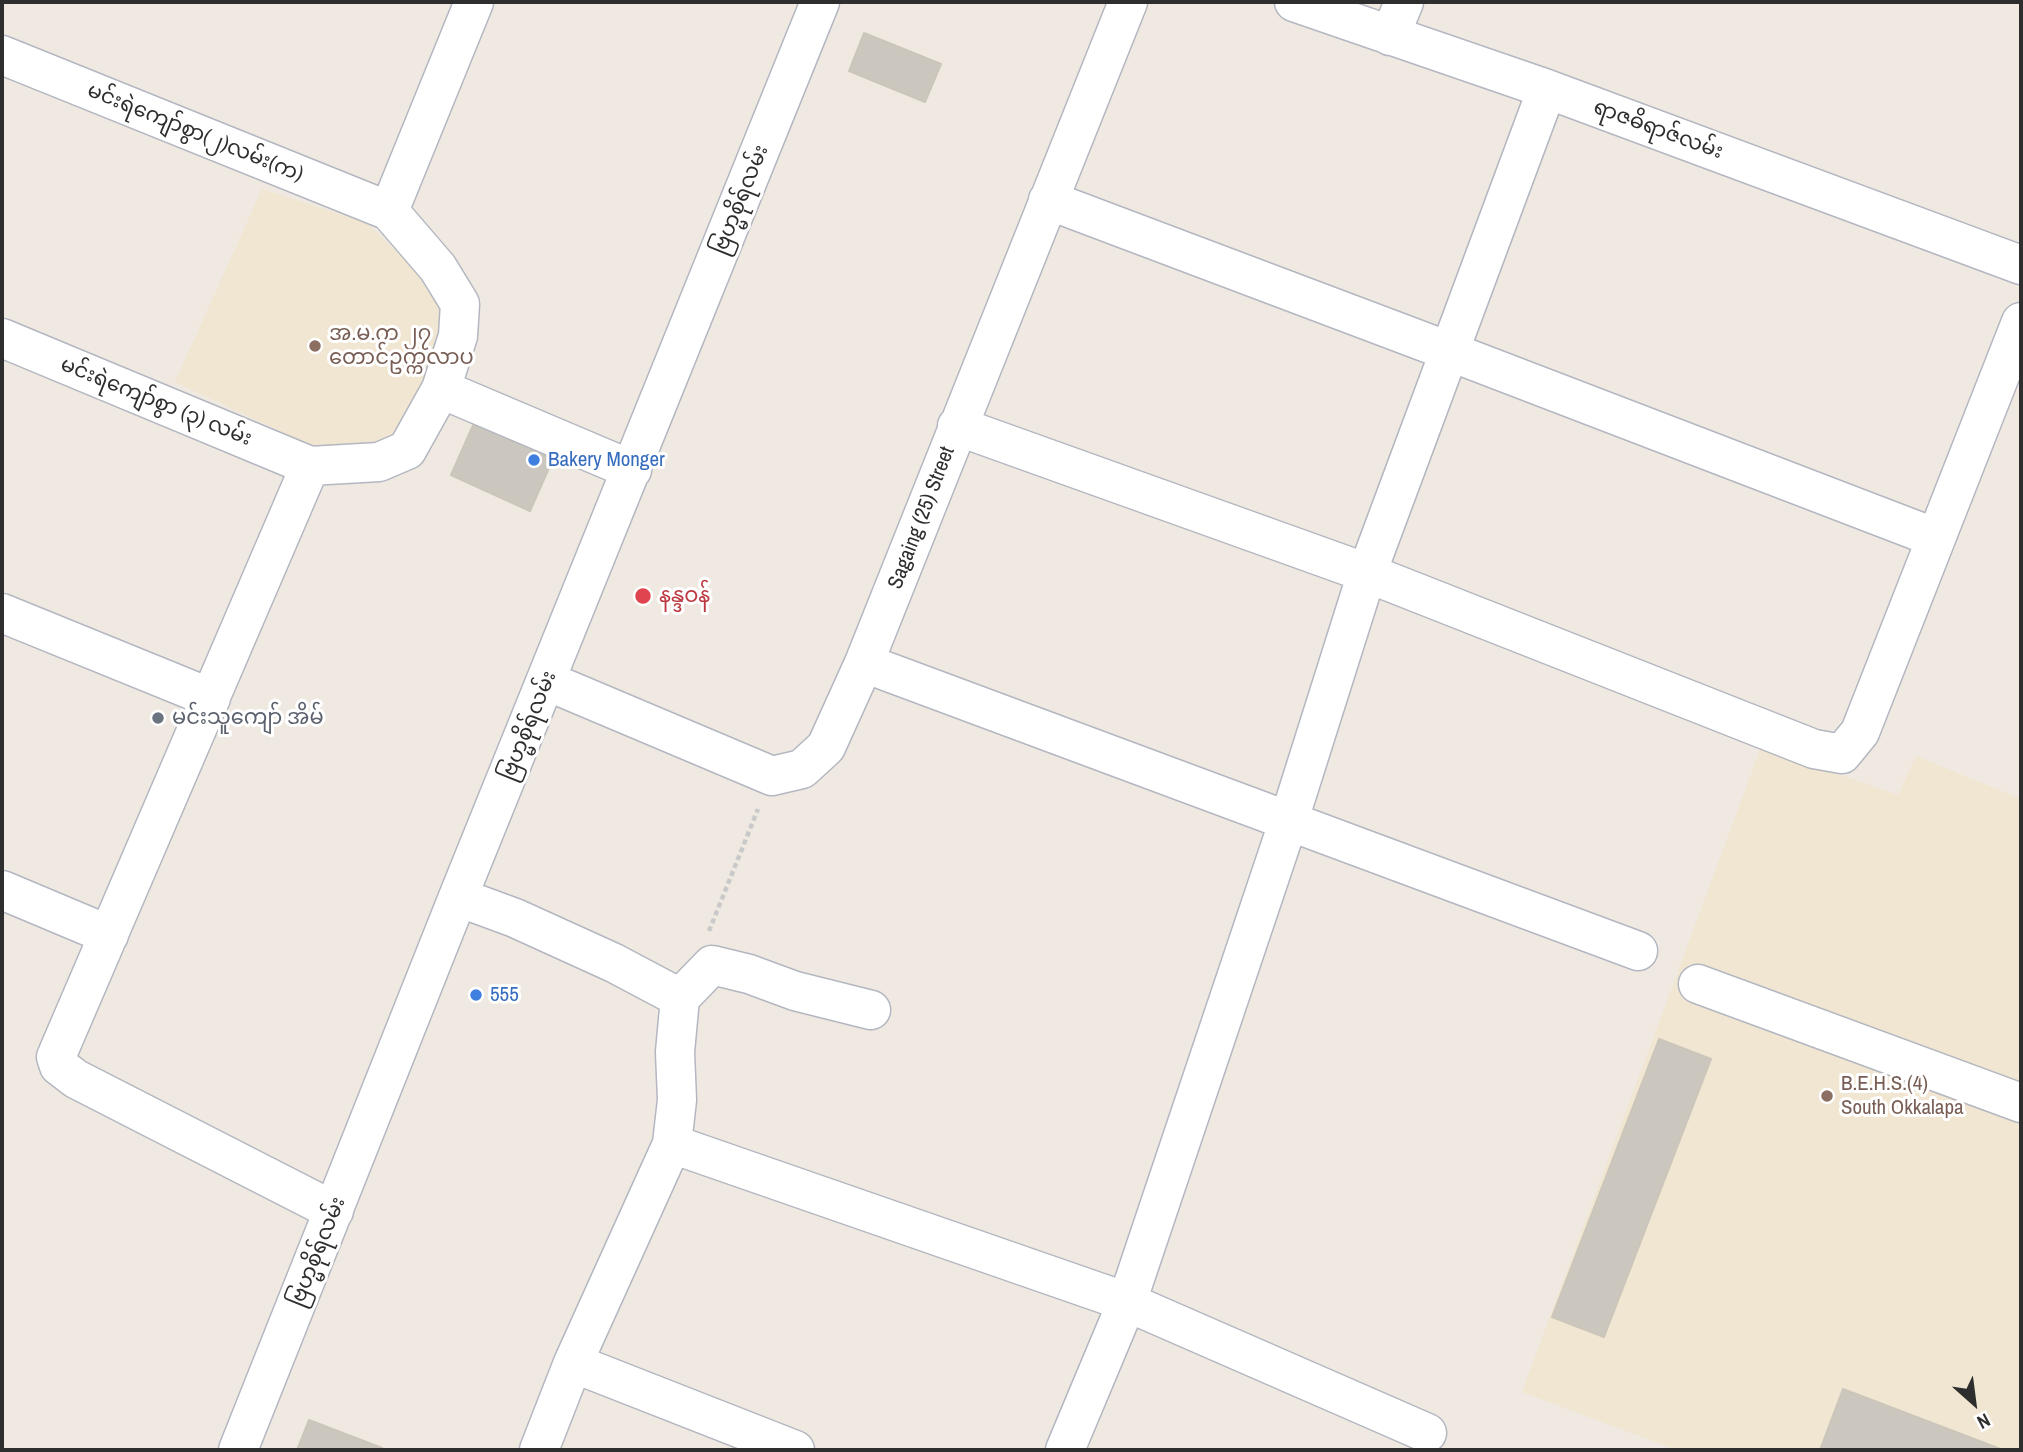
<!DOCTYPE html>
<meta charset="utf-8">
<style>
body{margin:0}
#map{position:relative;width:2023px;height:1452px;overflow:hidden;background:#efe9e1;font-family:"Archivo Narrow",sans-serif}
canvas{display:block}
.frame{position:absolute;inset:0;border:4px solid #2e2e2e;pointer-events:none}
.north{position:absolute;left:1939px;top:1368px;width:70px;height:70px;-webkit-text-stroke:5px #fff;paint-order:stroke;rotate:152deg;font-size:19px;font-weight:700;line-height:28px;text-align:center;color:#2e2e2e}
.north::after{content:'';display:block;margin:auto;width:24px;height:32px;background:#2e2e2e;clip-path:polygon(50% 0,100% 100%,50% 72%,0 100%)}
</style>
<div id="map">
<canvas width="2023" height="1452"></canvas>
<div class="frame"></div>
<div class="north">N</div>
</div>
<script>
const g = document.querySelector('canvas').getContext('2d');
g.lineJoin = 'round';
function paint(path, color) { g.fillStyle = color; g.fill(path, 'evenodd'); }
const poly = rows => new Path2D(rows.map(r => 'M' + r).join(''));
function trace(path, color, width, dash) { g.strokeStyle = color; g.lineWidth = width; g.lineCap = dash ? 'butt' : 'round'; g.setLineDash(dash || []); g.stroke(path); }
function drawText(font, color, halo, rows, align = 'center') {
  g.font = font + ' "Archivo Narrow","Noto Sans Myanmar",sans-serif'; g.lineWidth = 6; g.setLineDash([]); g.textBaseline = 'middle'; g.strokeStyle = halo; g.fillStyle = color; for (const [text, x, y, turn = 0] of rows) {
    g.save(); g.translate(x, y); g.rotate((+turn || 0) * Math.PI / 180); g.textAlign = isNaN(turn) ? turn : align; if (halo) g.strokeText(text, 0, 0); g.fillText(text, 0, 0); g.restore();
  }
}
paint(poly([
 [262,189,367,223,456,310,397,437,329,454,175,382],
 [1761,747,1898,795,1916,756,2021,799,2021,1450,1677,1450,1522,1392]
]), '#f0e6d1');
const building = poly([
 [864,33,941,64,925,102,849,71,864,33],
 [474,423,553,459,530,511,451,475,474,423],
 [1659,1039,1711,1059,1604,1337,1552,1317,1659,1039],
 [1843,1389,2003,1450,1820,1450,1843,1389],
 [309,1420,382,1448,381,1450,297,1450,309,1420]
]);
paint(building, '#cbc7bf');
trace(building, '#cbc5ba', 2);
const minor = poly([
 [1294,2,1547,89,2021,265],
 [1390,36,1404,2],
 [2,55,389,211,438,268,460,304,458,336,441,389,407,450,379,462,310,466,2,338],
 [1048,200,1451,352,1936,538],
 [389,211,474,2],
 [441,389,632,470],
 [957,426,1367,573,1814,749,1842,754,1860,732,2021,322],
 [310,466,56,1057,59,1066,76,1079,334,1211],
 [2,613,211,698],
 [864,663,1638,951],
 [547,681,772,776,802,769,826,747,864,663,1128,2],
 [2,890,109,935],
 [458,897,515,918,614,963,680,998,675,1052,677,1100,672,1144,573,1363,539,1450],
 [1698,984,2021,1103],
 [680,998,712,965,749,974,795,991,871,1010],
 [672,1144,1127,1302,1427,1433],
 [573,1363,795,1450],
 [238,1450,458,897,820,2],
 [1065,1450,1127,1302,1288,823,1367,573,1547,89]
]);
trace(minor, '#b4b7c1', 41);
trace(poly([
 [709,931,758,809]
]), '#c9c9c9', 4.5, [5, 3.5]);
trace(minor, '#fff', 38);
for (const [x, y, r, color] of [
 [315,346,7,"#8d6e63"],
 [534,460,7,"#3f7fe0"],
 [643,596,9,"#e0444e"],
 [158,718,7,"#6b7280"],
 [476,995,7,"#3f7fe0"],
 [1827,1096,7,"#8d6e63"]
]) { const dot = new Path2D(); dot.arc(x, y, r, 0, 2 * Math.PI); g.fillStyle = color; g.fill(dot); trace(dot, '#fff', 2.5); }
drawText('21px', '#2e2e2e', '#fff', [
 ["ရာဇဓိရာဇ်လမ်း",1658,130,20],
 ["မင်းရဲကျော်စွာ(၂)လမ်း(က)",195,133,22],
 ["ဗြဟ္မစိုရ်လမ်း",741,200,-68],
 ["မင်းရဲကျော်စွာ (၃) လမ်း",156,402,22],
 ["Sagaing (25) Street",922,518,-69],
 ["ဗြဟ္မစိုရ်လမ်း",529,726,-68],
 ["ဗြဟ္မစိုရ်လမ်း",318,1252,-68]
]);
drawText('21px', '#785e54', '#fff', [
 ["အ.မ.က ၂၇",329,334],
 ["တောင်ဥက္ကလာပ",329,358],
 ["B.E.H.S.(4)",1841,1084],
 ["South Okkalapa",1841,1108]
], 'left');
drawText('21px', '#366cbe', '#fff', [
 ["Bakery Monger",548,460],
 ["555",490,995]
], 'left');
drawText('21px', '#be3a42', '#fff', [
 ["နန္ဒဝန်",659,596]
], 'left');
drawText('21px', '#5b616d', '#fff', [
 ["မင်းသူကျော် အိမ်",172,718]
], 'left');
</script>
